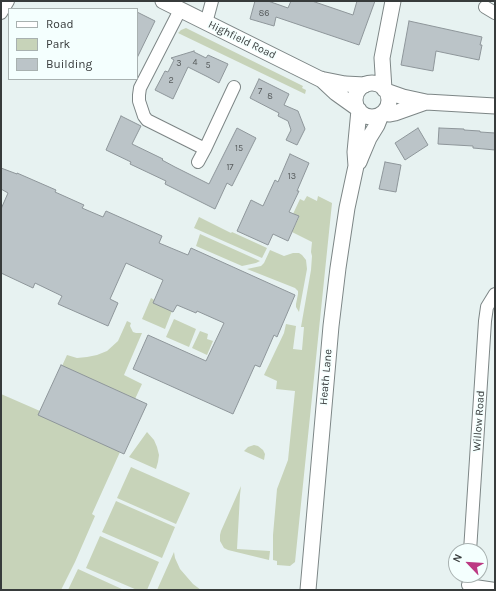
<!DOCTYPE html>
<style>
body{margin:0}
#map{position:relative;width:496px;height:591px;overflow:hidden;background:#e7f2f1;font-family:Karla,sans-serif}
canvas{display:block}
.frame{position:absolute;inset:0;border:2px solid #373b3b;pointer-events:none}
.legend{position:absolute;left:8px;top:8px;width:130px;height:72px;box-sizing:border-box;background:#f4fffe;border:1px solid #a8b1b0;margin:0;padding:5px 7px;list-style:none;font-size:12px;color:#373b3b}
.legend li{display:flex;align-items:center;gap:8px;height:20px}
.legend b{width:20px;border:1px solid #a8b1b0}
.north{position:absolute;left:448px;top:543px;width:40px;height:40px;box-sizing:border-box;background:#f4fffe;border:1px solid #a8b1b0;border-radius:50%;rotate:295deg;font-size:11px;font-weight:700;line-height:16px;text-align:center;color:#373b3b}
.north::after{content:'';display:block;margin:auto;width:14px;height:18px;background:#bc3a83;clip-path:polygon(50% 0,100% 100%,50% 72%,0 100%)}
</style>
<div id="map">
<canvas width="496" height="591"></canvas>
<div class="frame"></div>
<ul class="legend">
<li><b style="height:5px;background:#fff"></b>Road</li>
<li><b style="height:11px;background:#c7d3b9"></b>Park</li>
<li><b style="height:11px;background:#bbc4c8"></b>Building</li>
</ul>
<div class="north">N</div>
</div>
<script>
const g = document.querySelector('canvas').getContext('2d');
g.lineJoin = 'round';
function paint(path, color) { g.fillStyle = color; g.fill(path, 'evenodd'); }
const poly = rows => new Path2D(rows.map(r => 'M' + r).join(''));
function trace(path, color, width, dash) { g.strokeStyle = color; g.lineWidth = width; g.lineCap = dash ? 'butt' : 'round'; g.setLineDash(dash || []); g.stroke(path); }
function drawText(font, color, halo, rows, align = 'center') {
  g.font = font + ' Karla,sans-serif'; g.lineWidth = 3; g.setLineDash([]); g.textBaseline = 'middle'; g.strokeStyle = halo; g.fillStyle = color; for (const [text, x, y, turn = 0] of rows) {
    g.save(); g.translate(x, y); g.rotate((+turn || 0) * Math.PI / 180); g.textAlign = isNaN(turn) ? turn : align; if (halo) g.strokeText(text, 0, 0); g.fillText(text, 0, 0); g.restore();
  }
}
paint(poly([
 [186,28,188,29,303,86,302,88,306,90,305,94,178,33,181,30],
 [307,196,317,201,318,196,332,203,295,562,290,566,277,565,277,561,273,560,273,535,277,489,288,460,295,391,276,389,277,381,264,375,284,333,286,324,296,326,293,349,302,350,304,327,301,327,311,270,312,256,311,252,312,242,292,232,299,217,293,214,300,199,304,201],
 [199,217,231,233,232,232,267,248,262,258,194,228],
 [200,234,260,261,256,263,242,266,196,246],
 [270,250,284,256,293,253,299,253,302,255,306,260,307,269,299,312,296,307,296,304,298,294,298,291,295,288,247,269,261,266,264,263],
 [151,298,172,311,165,329,142,319],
 [174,319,196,329,189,347,166,337],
 [127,321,131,323,130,326,133,332,136,333,142,333,124,375,142,384,135,399,62,366,67,355,77,358,87,357,97,355,107,351,118,341],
 [200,331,208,334,207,339,213,341,207,355,192,348],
 [1,394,40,411,120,452,92,514,95,516,75,562,61,590,1,590],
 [147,432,154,440,157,447,159,455,158,462,156,469,129,457],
 [254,445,258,446,263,450,265,454,264,460,244,451,248,447],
 [131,467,190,493,176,524,117,498],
 [241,486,240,495,237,549,270,551,269,560,228,550,224,548,220,541,220,535,221,531],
 [116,501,175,527,162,558,102,532],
 [100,536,159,562,147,590,137,590,86,568],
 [174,552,175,558,180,569,193,584,201,590,157,590],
 [78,569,124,590,68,590]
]), '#c7d3b9');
const building = poly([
 [255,1,268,1,288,8,291,1,312,1,353,15,357,1,375,1,359,45,276,17,274,26,250,19,255,1],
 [137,12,155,21,137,58,137,12],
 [409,21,482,37,480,45,482,45,479,60,436,51,433,71,401,65,409,21],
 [194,51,194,52,206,58,208,55,228,64,219,83,208,77,188,67,173,99,155,90,165,71,168,72,174,60,171,58,194,51],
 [259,79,289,94,284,105,298,111,305,129,297,145,286,140,291,130,288,121,278,116,279,113,250,98,259,79],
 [121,116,141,126,132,144,163,159,162,160,175,167,209,184,237,128,256,138,232,186,227,183,215,209,165,184,166,181,130,164,131,162,106,150,121,116],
 [418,128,428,145,405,160,395,143,418,128],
 [439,128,464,129,464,130,480,131,480,132,495,133,495,150,473,148,473,146,438,144,439,128],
 [290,154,309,163,297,191,299,191,289,212,299,216,288,241,273,234,268,245,237,231,251,200,263,206,275,180,278,182,290,154],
 [385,162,401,165,396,192,379,189,385,162],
 [1,168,17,174,17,173,56,190,55,192,84,205,82,208,103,217,106,211,162,236,159,243,183,253,188,255,191,248,295,295,277,337,274,335,260,367,255,365,233,414,133,369,148,335,206,361,224,323,197,311,196,313,177,305,173,312,153,303,163,280,126,263,110,299,118,303,108,326,58,304,62,296,35,283,33,288,1,273,1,209,8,193,1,189,1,168],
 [61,365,147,404,124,454,38,415,61,365]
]);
paint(building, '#bbc4c8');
trace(building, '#8e969a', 1);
const minor = poly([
 [485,7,495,13],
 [180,10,140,88,139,95,139,101,144,116,147,120,205,149,234,87],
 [1,13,8,1],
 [206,23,212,1],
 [198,162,205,149],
 [470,551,485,321,487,307,495,294],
 [468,585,495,589]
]);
const tertiary = poly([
 [163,1,320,79,345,84,365,85],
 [321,79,336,93,357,108],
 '355 100a17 17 0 1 1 34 0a17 17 0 1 1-34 0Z',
 [384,89,382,58,393,1],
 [386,91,403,97,426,102,495,106],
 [384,113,390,114,395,113,426,102],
 [359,162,361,157,369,138,377,125,381,115],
 [308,590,331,326,338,268,347,208,356,166,355,152,359,110]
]);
trace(minor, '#7d8686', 14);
trace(tertiary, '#7d8686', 17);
trace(minor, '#fff', 12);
trace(tertiary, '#fff', 15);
drawText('9px', '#585d5e', null, [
 ["86",264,13],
 ["4",195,62],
 ["3",179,63],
 ["5",208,65],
 ["2",171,80],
 ["7",260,91],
 ["8",270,96],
 ["15",239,148],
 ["17",230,167],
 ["13",292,176]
]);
drawText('11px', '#373b3b', '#f4fffe', [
 ["Highfield Road",242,40,26],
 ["Heath Lane",326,377,-85],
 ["Willow Road",479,421,-86]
]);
</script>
